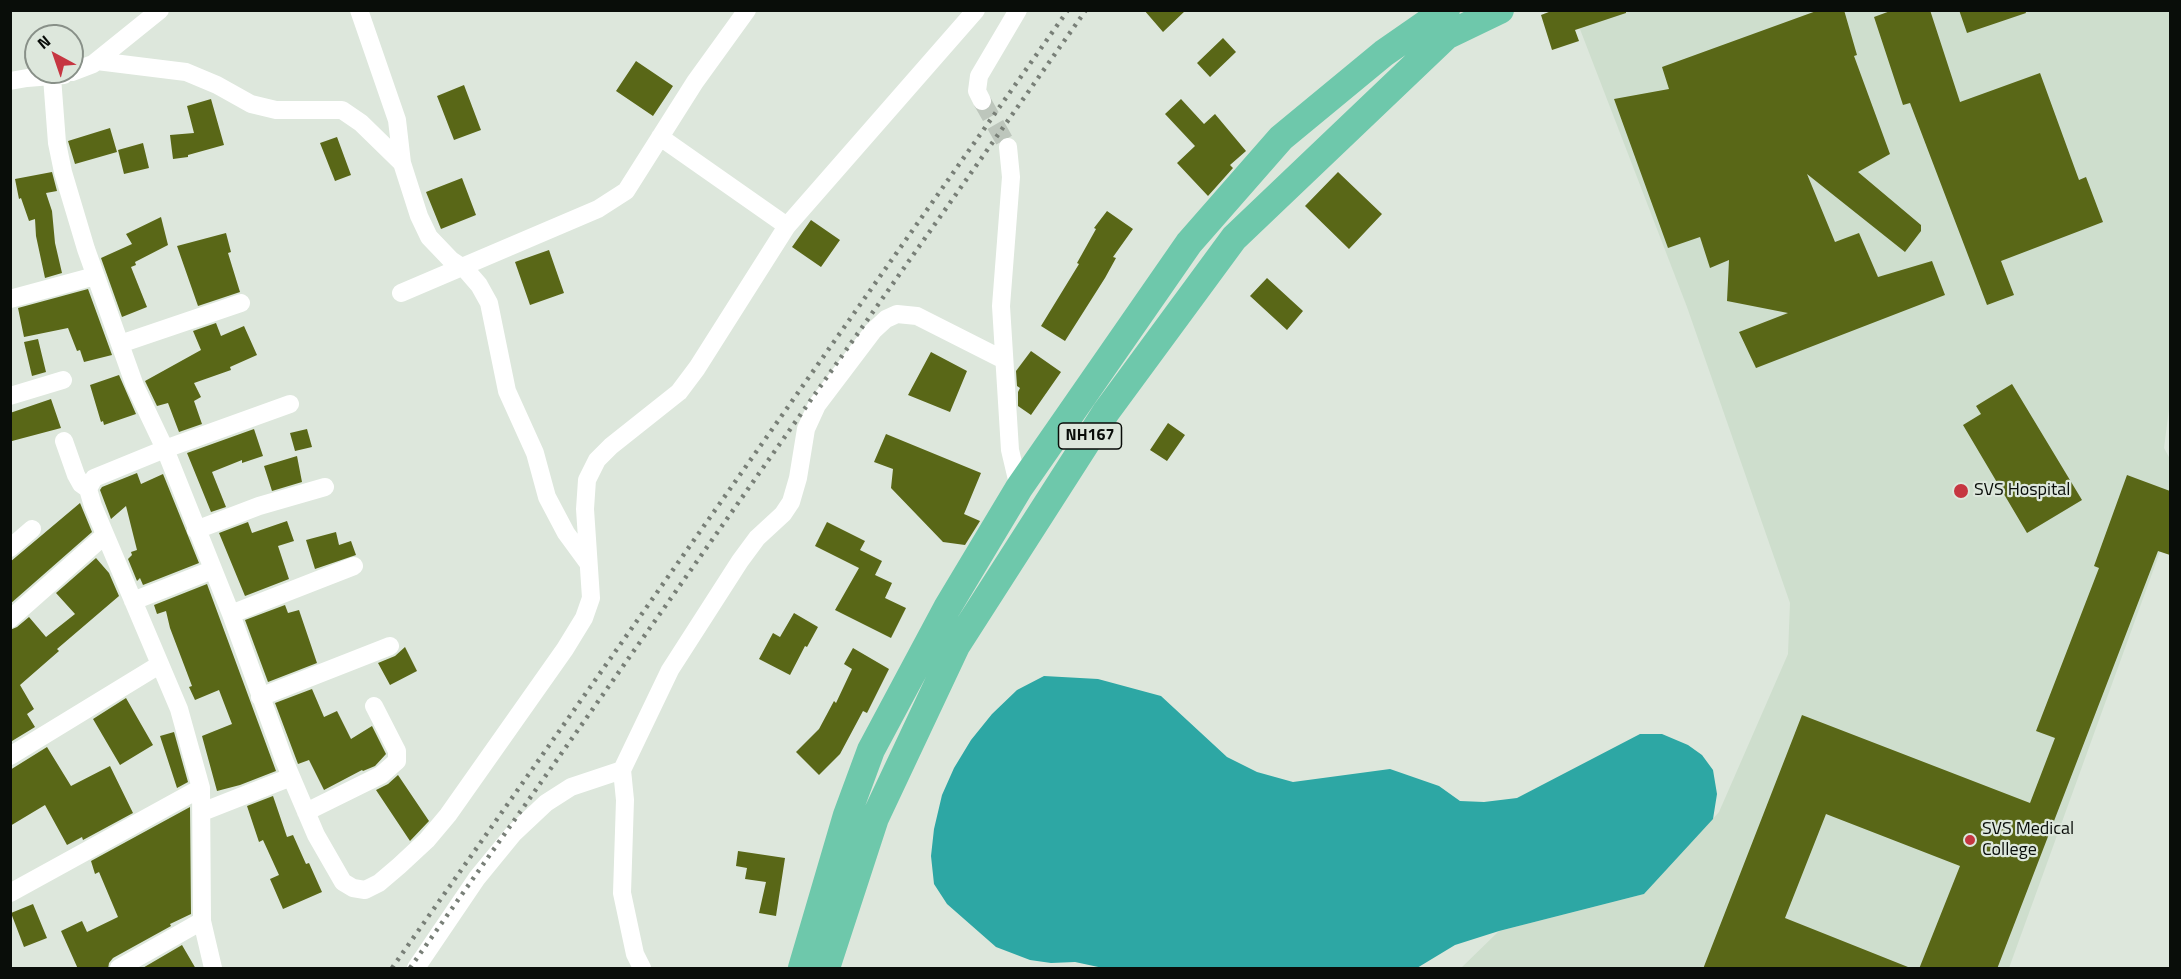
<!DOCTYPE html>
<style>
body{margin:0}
#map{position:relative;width:2181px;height:979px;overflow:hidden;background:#dde7dc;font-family:"Titillium Web",sans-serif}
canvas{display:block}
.frame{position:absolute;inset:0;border:12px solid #090d09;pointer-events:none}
.north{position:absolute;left:24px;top:24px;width:60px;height:60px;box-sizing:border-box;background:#dde7dc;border:2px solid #889088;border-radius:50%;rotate:320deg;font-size:16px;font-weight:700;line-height:24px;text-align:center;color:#090d09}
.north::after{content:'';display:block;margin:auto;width:21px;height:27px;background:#c63641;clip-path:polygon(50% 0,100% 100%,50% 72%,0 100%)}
</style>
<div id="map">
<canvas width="2181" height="979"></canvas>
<div class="frame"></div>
<div class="north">N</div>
</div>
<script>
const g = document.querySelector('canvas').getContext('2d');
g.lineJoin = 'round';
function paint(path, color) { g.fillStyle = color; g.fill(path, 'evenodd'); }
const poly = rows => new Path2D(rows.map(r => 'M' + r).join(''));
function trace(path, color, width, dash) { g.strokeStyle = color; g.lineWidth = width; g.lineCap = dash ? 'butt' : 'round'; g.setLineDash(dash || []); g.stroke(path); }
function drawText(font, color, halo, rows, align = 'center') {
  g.font = font + ' "Titillium Web",sans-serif'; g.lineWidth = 4.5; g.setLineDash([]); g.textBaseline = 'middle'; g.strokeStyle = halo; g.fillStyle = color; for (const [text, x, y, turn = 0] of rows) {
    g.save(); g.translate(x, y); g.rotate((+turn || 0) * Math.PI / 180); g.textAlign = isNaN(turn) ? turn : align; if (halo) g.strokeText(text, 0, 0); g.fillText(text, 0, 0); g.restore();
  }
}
paint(poly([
 [1573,11,2170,11,2170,401,2164,448,2170,459,2170,524,2009,968,1461,968,1499,931,1644,894,1719,812,1788,654,1790,603,1687,307]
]), '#cedecd');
paint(poly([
 [1044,676,1098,679,1161,696,1227,757,1257,772,1293,782,1390,769,1439,786,1460,801,1484,802,1517,798,1640,734,1662,734,1688,745,1702,755,1713,770,1717,794,1713,819,1644,894,1499,931,1455,945,1417,968,1103,968,1075,962,1051,963,1030,960,996,947,947,904,934,884,931,856,934,829,942,795,954,768,971,740,992,714,1017,690]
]), '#2da7a4');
paint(poly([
 [1144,10,1186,10,1163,32],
 [1554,10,1626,10,1626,13,1575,30,1579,41,1552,50,1541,15],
 [1819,10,1844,10,1857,55,1854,56,1890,154,1858,172,1921,225,1921,231,1905,252,1807,174,1835,242,1859,233,1878,277,1932,261,1945,295,1756,368,1739,332,1788,313,1727,301,1729,260,1710,268,1700,237,1668,248,1614,99,1669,89,1662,67],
 [1893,10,1930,10,1960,102,2040,73,2079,180,2086,177,2103,222,2001,261,2014,295,1987,305,1910,103,1903,105,1874,17],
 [1959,10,2025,10,2026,13,1967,33],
 [1223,38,1236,52,1210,77,1197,63],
 [636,61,673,86,653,116,616,91],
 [464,85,481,130,454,140,437,96],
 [211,99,224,145,188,155,188,157,173,159,170,135,194,133,187,106],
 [1181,99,1204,124,1215,114,1246,151,1230,165,1233,168,1208,196,1177,163,1195,146,1165,114],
 [110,128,117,152,75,164,68,141],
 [337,137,351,175,335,181,320,143],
 [143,143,149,168,124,174,118,150],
 [52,172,57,191,46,193,52,211,55,243,62,273,45,278,36,236,35,219,29,221,21,198,19,199,15,179],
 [1338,172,1382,214,1349,249,1305,206],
 [462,178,476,215,441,229,426,192],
 [1107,211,1133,229,1113,257,1116,258,1105,278,1065,341,1041,326,1079,264,1077,263,1096,229,1094,228],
 [161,217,168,245,135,262,136,265,131,267,147,307,122,317,101,258,132,244,126,234],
 [811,220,840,240,821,267,792,247],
 [226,233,231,252,228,253,240,292,198,306,177,246],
 [549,250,564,293,530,305,515,262],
 [1267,278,1303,311,1287,330,1250,296],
 [88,289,112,355,84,362,80,350,77,351,68,328,24,337,18,308],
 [216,323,221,336,244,326,257,355,230,367,231,370,194,383,201,397,194,401,202,424,179,432,168,403,157,406,145,381,201,350,193,331],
 [38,339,46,372,32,376,24,342],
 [1031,351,1061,372,1031,415,1018,406,1018,392,1020,388,1017,386,1016,371],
 [931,352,967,371,950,412,908,395],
 [119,375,136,414,104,425,103,421,101,422,90,385],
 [2012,384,2082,500,2027,533,1963,425,1981,414,1976,406],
 [51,399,61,428,12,441,10,413],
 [1168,423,1185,435,1167,461,1150,450],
 [254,429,263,456,242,463,242,460,212,472,226,507,211,512,187,453],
 [307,429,312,447,295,451,290,433],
 [886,434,981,473,964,514,980,521,965,545,943,542,891,488,893,469,874,462],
 [297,456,302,482,272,491,264,466],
 [137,473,141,484,163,474,199,563,143,585,140,578,137,581,128,559,132,555,131,552,137,550,126,506,111,519,100,490,102,487],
 [2127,475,2170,491,2170,555,2158,551,1997,969,1919,969,1960,866,1826,814,1785,918,1913,969,1703,969,1802,715,2030,803,2055,738,2036,731,2099,568,2094,566],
 [80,503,92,532,10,604,10,562],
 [287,521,294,541,278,546,289,579,245,596,219,533,248,522,252,533],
 [827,522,865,541,860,550,882,561,875,575,892,583,885,598,906,608,891,638,835,610,859,568,815,546],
 [336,532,339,545,351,541,356,555,315,569,306,540],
 [96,558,109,573,119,596,57,649,59,651,20,685,34,709,27,714,35,727,12,741,10,739,10,630,17,627,29,617,46,637,75,614,56,593],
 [207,584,276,771,240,785,217,791,202,736,232,724,219,690,195,700,189,687,192,686,170,628,166,611,157,614,154,605],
 [285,605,288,613,299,610,317,663,268,682,245,620],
 [794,613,818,627,807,647,805,646,790,675,759,659,773,633,780,637],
 [405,647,417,671,390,685,378,663,395,656],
 [853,648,889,669,867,713,863,711,840,754,819,775,796,752,819,729,834,701,836,703,852,669,844,664],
 [312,689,324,717,337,711,351,739,372,726,386,754,375,766,363,771,362,770,324,790,309,760,298,764,275,703],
 [126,698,153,745,120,765,93,719],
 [174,732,188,782,177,788,160,736],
 [47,747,71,786,110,766,133,813,83,840,82,837,67,845,45,805,10,826,10,770],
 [398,775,429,821,410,841,376,790,388,784],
 [273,796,287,837,293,835,306,864,309,863,322,892,283,909,270,879,279,875,263,840,259,842,247,806],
 [190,807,191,914,170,924,171,926,113,958,109,963,108,969,78,969,61,931,82,921,87,932,118,917,99,872,95,874,91,861],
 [738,851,785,858,776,916,759,913,766,882,745,879,747,868,736,866],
 [33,904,47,938,24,947,11,913],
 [182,945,196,969,141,969]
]), '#596717');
trace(poly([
 [982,101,1008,147]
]), '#bdc6bc', 18, [18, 9]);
trace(poly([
 [359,10,397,120,402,163,419,216,429,237,451,260,466,270,479,285,489,303,507,391,535,453,547,497,566,533,588,563],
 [97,61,186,72,217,85,251,104,276,110,342,110,361,123,402,163],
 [72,72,93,64,160,10],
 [52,77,57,143,63,172,86,249,135,386,165,449,231,614,284,760,316,835,343,882,353,888,365,890,379,883,399,866,427,840,448,815,565,649,584,618,591,598,585,509,587,480,597,460,611,446,679,392,697,368,787,226,976,10],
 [10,81,27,78,64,75],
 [982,101,977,91,979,76,1018,10],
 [660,137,787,226],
 [1008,147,1011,177,1001,306,1010,450,1019,488],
 [401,293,598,209,626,191,695,82,747,10],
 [10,299,95,276],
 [120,344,241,303],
 [10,396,63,380],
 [64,441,76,475,81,484,88,489],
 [196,530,259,506,325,487],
 [10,548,32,529],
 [133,601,212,570],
 [231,614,354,566],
 [10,619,105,535],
 [260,697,390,646],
 [10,756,159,665],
 [202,812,291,777],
 [306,812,381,775,397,761,397,751,374,706],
 [10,893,201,788],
 [119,968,202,921],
 [213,968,202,921,201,788,179,709,93,506,88,489,94,478,165,449,290,404],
 [416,968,477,878,513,834,546,803,571,787,622,770],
 [642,968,635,954,622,893,625,800,622,770,670,670,740,561,757,538,783,514,791,502,798,478,806,429,817,405,873,331,886,319,897,314,917,316,1004,360]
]), '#fff', 18);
trace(poly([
 [802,968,847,815,871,750,947,608,1019,488,1189,243,1281,138,1384,53,1446,10],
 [826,968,875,818,956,646,1106,412,1234,238,1446,36,1500,10]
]), '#6ec8ab', 28);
trace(poly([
 [392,968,1068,10],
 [410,968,1086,10]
]), '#787f77', 4.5, [3, 6]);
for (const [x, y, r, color] of [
 [1961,491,8,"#c63641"],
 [1970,840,6,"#c63641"]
]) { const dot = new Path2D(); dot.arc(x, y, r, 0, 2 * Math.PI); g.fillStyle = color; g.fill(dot); trace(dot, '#dde7dc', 2); }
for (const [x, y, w] of [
 [1090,436,63]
]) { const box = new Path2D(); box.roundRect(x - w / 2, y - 13, w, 26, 4.5); g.fillStyle = '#dde7dc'; g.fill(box); trace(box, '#090d09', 1.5); }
drawText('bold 16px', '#090d09', null, [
 ["NH167",1090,436]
]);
drawText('18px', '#090d09', '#dde7dc', [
 ["SVS Hospital",1974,491],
 ["SVS Medical",1982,830],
 ["College",1982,851]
], 'left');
</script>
